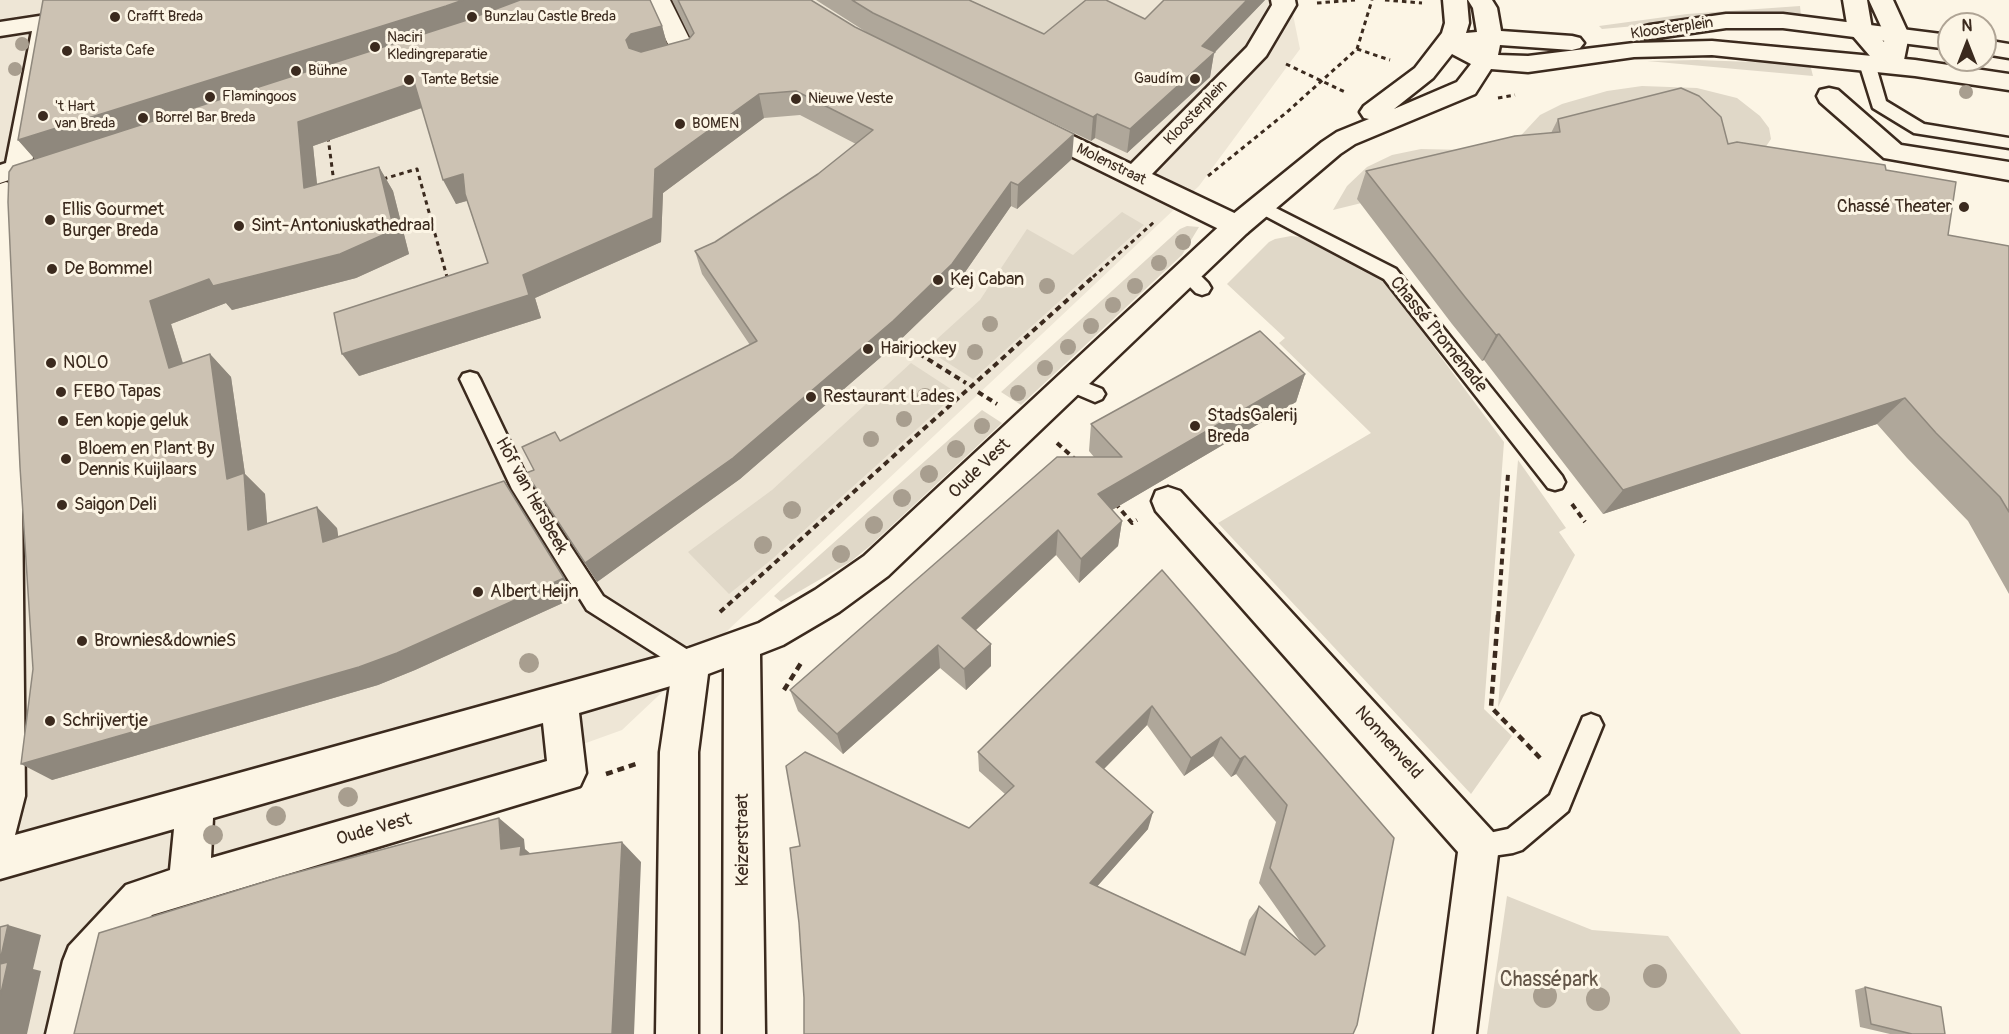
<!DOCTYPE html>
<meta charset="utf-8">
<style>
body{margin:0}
#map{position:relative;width:2009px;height:1034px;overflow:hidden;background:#fcf5e5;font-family:Pangolin,sans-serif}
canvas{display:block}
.north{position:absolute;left:1937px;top:12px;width:60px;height:60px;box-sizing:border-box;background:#fcf5e5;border:2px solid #afa495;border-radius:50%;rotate:0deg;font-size:16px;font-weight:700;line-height:24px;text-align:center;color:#3b2a1e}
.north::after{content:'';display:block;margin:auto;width:21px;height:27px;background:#3b2a1e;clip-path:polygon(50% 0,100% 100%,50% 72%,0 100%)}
</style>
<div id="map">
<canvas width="2009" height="1034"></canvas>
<div class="north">N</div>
</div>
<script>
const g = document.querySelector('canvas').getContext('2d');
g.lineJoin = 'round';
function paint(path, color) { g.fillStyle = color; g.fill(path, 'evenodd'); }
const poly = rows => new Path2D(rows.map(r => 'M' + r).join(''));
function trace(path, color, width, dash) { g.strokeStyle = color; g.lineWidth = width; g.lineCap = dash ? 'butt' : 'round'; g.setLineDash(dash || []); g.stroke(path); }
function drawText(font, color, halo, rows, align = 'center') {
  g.font = font + ' Pangolin,sans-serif'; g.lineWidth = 6; g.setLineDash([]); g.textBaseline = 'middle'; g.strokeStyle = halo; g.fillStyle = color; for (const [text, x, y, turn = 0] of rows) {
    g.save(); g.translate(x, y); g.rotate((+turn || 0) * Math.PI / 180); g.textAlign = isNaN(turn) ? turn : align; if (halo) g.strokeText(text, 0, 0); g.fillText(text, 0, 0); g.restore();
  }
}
paint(poly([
 [0,0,1290,0,1300,49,1199,186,622,730,145,902,104,1034,0,1034]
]), '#eee6d6');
paint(poly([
 [964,0,1104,0,1029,65],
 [1800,6,1801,16,1735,17,1602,29,1599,26,1687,14],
 [1697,60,1810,64,1813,76,1647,61],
 [1642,86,1697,88,1737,98,1760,116,1769,128,1771,139,1765,148,1504,168,1333,210,1347,186,1367,167,1392,155,1421,149,1468,150,1513,144,1540,115,1562,104,1607,91],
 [1122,212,1144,225,973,379,926,349,980,300,1027,229,1073,255],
 [1187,226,1199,227,1182,255,1021,405,1001,392,1180,229],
 [1291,236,1300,237,1382,280,1392,291,1504,442,1484,709,1512,736,1471,794,1218,523,1371,433,1279,343,1285,338,1227,284,1269,242,1275,239],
 [911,363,957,393,771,560,729,594,688,552,772,490],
 [982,410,1002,423,870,546,850,562,781,602,774,596],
 [1518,460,1566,528,1559,532,1575,555,1498,707],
 [1507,896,1592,930,1668,936,1741,1034,1487,1034]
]), '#e0d8c8');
const lane = poly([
 [1867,58,1875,63,1886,101,1924,124,2009,138,2009,148,1914,133,1873,108,1859,63,1867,58],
 [1260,200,1396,269,1562,476,1565,482,1562,488,1555,490,1548,488,1384,279,1254,210,1251,206,1254,202,1260,200],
 [1186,266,1192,267,1208,283,1211,288,1208,293,1202,295,1196,293,1180,277,1177,272,1180,267,1186,266],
 [470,372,477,374,480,379,530,484,603,596,699,657,702,664,699,671,691,674,683,671,587,610,512,489,460,379,463,374,470,372],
 [1069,376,1102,389,1105,394,1102,399,1095,402,1062,388,1059,383,1062,378,1069,376],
 [1591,714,1599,717,1603,725,1568,811,1522,850,1513,853,1479,858,1470,855,1466,846,1470,837,1508,829,1550,795,1583,717,1591,714]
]);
const street = poly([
 [646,0,670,0,698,56,695,61,658,70,649,68,646,63,649,58,672,52,646,0],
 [1271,0,1295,0,1296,5,1266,56,1152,174,1247,219,1251,226,1247,233,1237,236,1227,233,1024,133,1020,127,1024,121,1033,119,1042,121,1131,164,1247,47,1272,5,1271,0],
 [1843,0,1867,0,1872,29,1884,42,1885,35,1869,0,1893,0,1909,35,1903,65,1900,70,1891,73,1882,70,1852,35,1848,30,1843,0],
 [46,15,54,17,58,22,31,168,27,174,0,183,0,165,6,163,32,31,0,36,0,22,46,15],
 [1829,88,1838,90,1901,145,2009,162,2009,180,1884,158,1820,102,1817,96,1820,90,1829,88],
 [6,182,15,185,19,191,25,796,15,835,691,648,704,652,709,664,704,676,691,680,579,713,586,773,580,786,152,915,102,971,88,1034,46,1034,63,961,69,946,126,885,170,870,174,829,0,879,0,184,6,182],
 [543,723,547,761,211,858,213,818,543,723],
 [1168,487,1180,491,1493,832,1499,846,1476,1034,1434,1034,1458,852,1156,511,1152,501,1156,491,1168,487]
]);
const secondary = poly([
 [1443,0,1467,0,1469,23,1466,33,1477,32,1473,8,1468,0,1492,0,1497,8,1501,31,1572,36,1580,38,1584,43,1580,48,1572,50,1500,45,1498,55,1528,56,1634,43,1712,41,1915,60,2009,74,2009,90,1915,76,1712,55,1634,57,1528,72,1491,69,1475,94,1355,144,1340,154,1247,233,888,576,839,612,783,645,760,654,765,1034,723,1034,724,668,708,674,698,752,698,1034,656,1034,660,752,673,664,678,652,759,623,815,590,864,556,1227,219,1322,142,1337,132,1369,119,1364,118,1360,112,1364,106,1415,68,1442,33,1445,23,1443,0],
 [1452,54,1471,64,1457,82,1394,109,1433,78,1452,54],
 [1726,14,1783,14,1949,35,1949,49,1783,28,1726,28,1650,39,1642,37,1638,32,1642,27,1650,25,1726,14],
 [1985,40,2009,44,2009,58,1985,54,1985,40]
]);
trace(lane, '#3b2a1e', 5);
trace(street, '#3b2a1e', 5);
trace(secondary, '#3b2a1e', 5);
trace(poly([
 [1385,0,1422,3],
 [1317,3,1355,0],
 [1963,17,1979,19],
 [1357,49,1390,60],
 [1286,64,1347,93],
 [1498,98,1515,95],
 [328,137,334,183],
 [1208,176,1287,112,1357,49,1372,0],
 [383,179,417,169,447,277],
 [1093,277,1154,222]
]), '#3b2a1e', 3, [4.5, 4]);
trace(poly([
 [447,276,448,281],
 [910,348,966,383],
 [978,392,997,404],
 [1057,443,1076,460],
 [1115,503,1132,523,1137,520],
 [1572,504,1585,522],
 [720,612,1094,276],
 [1498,617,1508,474]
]), '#3b2a1e', 4, [6, 4.5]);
trace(poly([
 [1498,615,1491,707,1542,760],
 [784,690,801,663],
 [606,774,636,764]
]), '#3b2a1e', 4.5, [7, 5]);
paint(lane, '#fcf5e5');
paint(street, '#fcf5e5');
paint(secondary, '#fcf5e5');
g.fillStyle = '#a89e8f';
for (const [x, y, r] of [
 [22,44,7],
 [15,69,7],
 [1966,92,7],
 [1183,242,8],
 [1159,263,8],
 [1047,286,8],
 [1135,286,8],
 [1113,305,8],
 [990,324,8],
 [1091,326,8],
 [1068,347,8],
 [975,352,8],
 [1045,368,8],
 [1018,393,8],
 [925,396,8],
 [904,419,8],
 [982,426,8],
 [871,439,8],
 [956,449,9],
 [929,474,9],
 [902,498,9],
 [792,510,9],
 [874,525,9],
 [763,545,9],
 [841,554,9],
 [529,663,10],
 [348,797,10],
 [276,816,10],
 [213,835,10],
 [1655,976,12],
 [1545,996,12],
 [1598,999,12]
]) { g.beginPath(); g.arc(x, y, r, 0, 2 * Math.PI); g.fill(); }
paint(poly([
 [672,0,811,0,855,27,874,37,816,0,970,0,1044,34,1145,19,1164,0,1265,0,1214,53,1210,77,1127,153,1095,138,1091,141,913,56,1072,159,1017,209,1011,206,954,288,896,344,740,479,597,582,526,473,534,470,560,441,750,345,702,274,695,251,715,242,818,174,856,144,800,115,764,118,663,193,661,242,535,298,541,318,359,376,488,263,467,201,456,204,422,108,313,146,317,185,379,167,393,191,409,254,356,278,232,310,226,303,171,324,183,363,210,354,231,377,245,474,265,494,267,524,337,528,338,536,517,502,576,597,415,670,378,685,52,780,33,669,35,159,18,140,662,26,667,45,689,39,690,37],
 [1558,119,1728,144,1886,170,1948,235,2009,246,2009,594,1968,521,1907,458,1877,424,1603,514,1484,360,1482,361,1452,324,1357,199,1366,171,1551,133],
 [1305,374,1296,402,1112,510,1122,521,1118,546,1079,583,1056,555,976,630,991,644,991,666,966,690,940,668,843,754,798,711,790,690,1094,457,1089,451,1091,424],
 [1162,570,1394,838,1357,1025,804,998,969,828,1005,794,979,771,978,752],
 [1147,725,1184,776,1213,756,1231,777,1236,774,1276,822,1259,883,1302,944,1259,906,1249,920,1240,952,1097,886,1148,829,1104,769],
 [1865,987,1945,1034,1890,1034,1860,1027,1855,990]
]), '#afa79a');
paint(poly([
 [463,0,540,0,40,165,18,140],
 [1247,0,1265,0,1214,53,1210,77,1127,153,1130,129,1202,46],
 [662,26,669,51,634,65,626,40,631,34],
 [414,82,427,106,313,146,320,212,304,188,298,122],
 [759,94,764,118,663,193,661,242,535,298,541,318,359,376,342,354,523,275,655,169],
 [1097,114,1095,138,1091,141,1093,117],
 [1074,134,1072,159,1017,209,1018,185],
 [379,167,393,191,409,254,356,278,232,310,226,303,171,324,191,391,169,368,150,301],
 [463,174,476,198,456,204,443,180],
 [1011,182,1011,206,954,288,896,344,740,479,597,582,585,563],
 [1499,334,1484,360,1482,361,1496,335],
 [210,354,231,377,245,474,265,494,269,550,248,530,227,479],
 [1305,374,1296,402,1095,520,1098,494],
 [1905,398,1877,424,1603,514,1623,490],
 [504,481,576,597,415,670,378,685,52,780,21,764],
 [317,507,337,528,342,562,323,542],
 [1122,521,1118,546,1079,583,1081,559],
 [1058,530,1056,555,964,641,962,618],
 [991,644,991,666,966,690,964,669],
 [938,645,940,668,843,754,837,734],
 [1152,706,1147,725,1093,780,1096,762],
 [1221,737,1213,756,1184,776,1191,758],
 [1245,756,1236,774,1231,777,1240,759],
 [1153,812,1148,829,1087,898,1090,883],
 [499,818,524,839,525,849,544,865,501,849],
 [622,842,641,862,634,1034,612,1034],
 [8,925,41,935,33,969,41,971,27,1034,0,1034,0,961]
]), '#8f887d');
const building = poly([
 [43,0,463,0,446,6,18,140,43,0],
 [520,0,650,0,662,26,631,34,626,40,629,48,641,52,689,39,694,33,678,0,811,0,855,27,1074,134,1018,185,1011,182,952,264,893,321,733,458,585,563,526,473,534,470,522,447,555,432,560,441,757,341,695,251,715,242,818,174,873,130,796,91,759,94,655,169,653,218,523,275,529,295,342,354,334,313,488,263,465,194,463,174,443,180,414,82,298,122,304,188,379,167,394,230,340,254,213,286,209,279,150,301,169,368,210,354,227,479,244,473,248,530,317,507,323,542,504,481,564,578,397,653,359,667,21,764,33,669,20,467,8,202,9,172,13,166,464,21,520,0],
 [852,0,969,0,1044,34,1086,0,1106,0,1145,19,1164,0,1247,0,1202,46,1215,52,1130,129,1097,114,1093,117,873,13,852,0],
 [1681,88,1699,96,1721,117,1728,144,1737,142,1885,165,1886,170,1956,182,1948,235,2009,246,2009,512,2000,497,1936,433,1905,398,1623,490,1499,334,1496,335,1465,297,1366,171,1515,136,1560,132,1558,119,1681,88],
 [1260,331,1305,374,1098,494,1122,521,1081,559,1058,530,962,618,991,644,964,669,938,645,837,734,790,690,1057,457,1122,457,1091,424,1260,331],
 [1162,570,1394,838,1357,1025,1353,1034,804,1034,804,998,799,923,790,848,800,846,786,766,805,752,969,828,1014,786,978,752,1162,570],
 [1152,706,1191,758,1221,737,1240,759,1245,756,1287,805,1270,868,1325,946,1315,955,1259,906,1245,955,1090,883,1153,812,1096,762,1152,706],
 [499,818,501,849,521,846,520,855,622,842,612,1034,74,1034,99,933,280,877,499,818],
 [8,925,0,961,0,927,8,925],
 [8,962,0,997,0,964,8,962],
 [1865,987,1941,1007,1945,1034,1912,1034,1871,1024,1865,987]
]);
paint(building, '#ccc2b3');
trace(building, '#8f887d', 1.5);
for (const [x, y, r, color] of [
 [115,17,6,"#3b2a1e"],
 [472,17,6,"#3b2a1e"],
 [375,47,6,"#3b2a1e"],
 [67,51,6,"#3b2a1e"],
 [296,71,6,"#3b2a1e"],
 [1195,79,6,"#3b2a1e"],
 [409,80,6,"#3b2a1e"],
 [210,97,6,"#3b2a1e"],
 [796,99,6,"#3b2a1e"],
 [43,116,6,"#3b2a1e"],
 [143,118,6,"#3b2a1e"],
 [680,124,6,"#3b2a1e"],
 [1964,207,6,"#3b2a1e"],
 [50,220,6,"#3b2a1e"],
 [239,226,6,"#3b2a1e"],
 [52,269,6,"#3b2a1e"],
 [938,280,6,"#3b2a1e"],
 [868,349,6,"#3b2a1e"],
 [51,363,6,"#3b2a1e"],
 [61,392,6,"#3b2a1e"],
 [811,397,6,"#3b2a1e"],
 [63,421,6,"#3b2a1e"],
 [1195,426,6,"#3b2a1e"],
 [66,459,6,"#3b2a1e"],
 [62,505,6,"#3b2a1e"],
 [478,592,6,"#3b2a1e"],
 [82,641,6,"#3b2a1e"],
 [50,721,6,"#3b2a1e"]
]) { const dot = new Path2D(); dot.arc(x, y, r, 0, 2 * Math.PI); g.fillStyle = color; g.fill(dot); trace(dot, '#fcf5e5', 2); }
drawText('15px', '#3b2a1e', '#fcf5e5', [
 ["Crafft Breda",127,17],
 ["Bunzlau Castle Breda",484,17],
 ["Naciri",387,38],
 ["Kledingreparatie",387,55],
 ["Barista Cafe",79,51],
 ["Bühne",308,71],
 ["Gaudím",1183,79,"right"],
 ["Tante Betsie",421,80],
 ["Flamingoos",222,97],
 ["Nieuwe Veste",808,99],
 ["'t Hart",55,107],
 ["van Breda",55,124],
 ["Borrel Bar Breda",155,118],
 ["BOMEN",692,124]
], 'left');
drawText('15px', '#3b2a1e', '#fcf5e5', [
 ["Kloosterplein",1672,29,-8],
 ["Kloosterplein",1196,113,-46],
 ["Molenstraat",1111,165,26]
]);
drawText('18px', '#3b2a1e', '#fcf5e5', [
 ["Chassé Theater",1952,207,"right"],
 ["Ellis Gourmet",62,210],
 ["Burger Breda",62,231],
 ["Sint-Antoniuskathedraal",251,226],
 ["De Bommel",64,269],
 ["Kej Caban",950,280],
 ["Hairjockey",880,349],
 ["NOLO",63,363],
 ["FEBO Tapas",73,392],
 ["Restaurant Lades",823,397],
 ["StadsGalerij",1207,416],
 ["Breda",1207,437],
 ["Een kopje geluk",75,421],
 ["Bloem en Plant By",78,449],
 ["Dennis Kuijlaars",78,470],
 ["Saigon Deli",74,505],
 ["Albert Heijn",490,592],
 ["Brownies&downieS",94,641],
 ["Schrijvertje",62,721]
], 'left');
drawText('18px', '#3b2a1e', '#fcf5e5', [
 ["Chassé Promenade",1438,335,51],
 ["Oude Vest",980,469,-44],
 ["Hof van Hersbeek",531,496,61],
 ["Nonnenveld",1388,743,48],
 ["Oude Vest",374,830,-16],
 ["Keizerstraat",743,840,-90]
]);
drawText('21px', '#645648', '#fcf5e5', [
 ["Chassépark",1549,981]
]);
</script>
